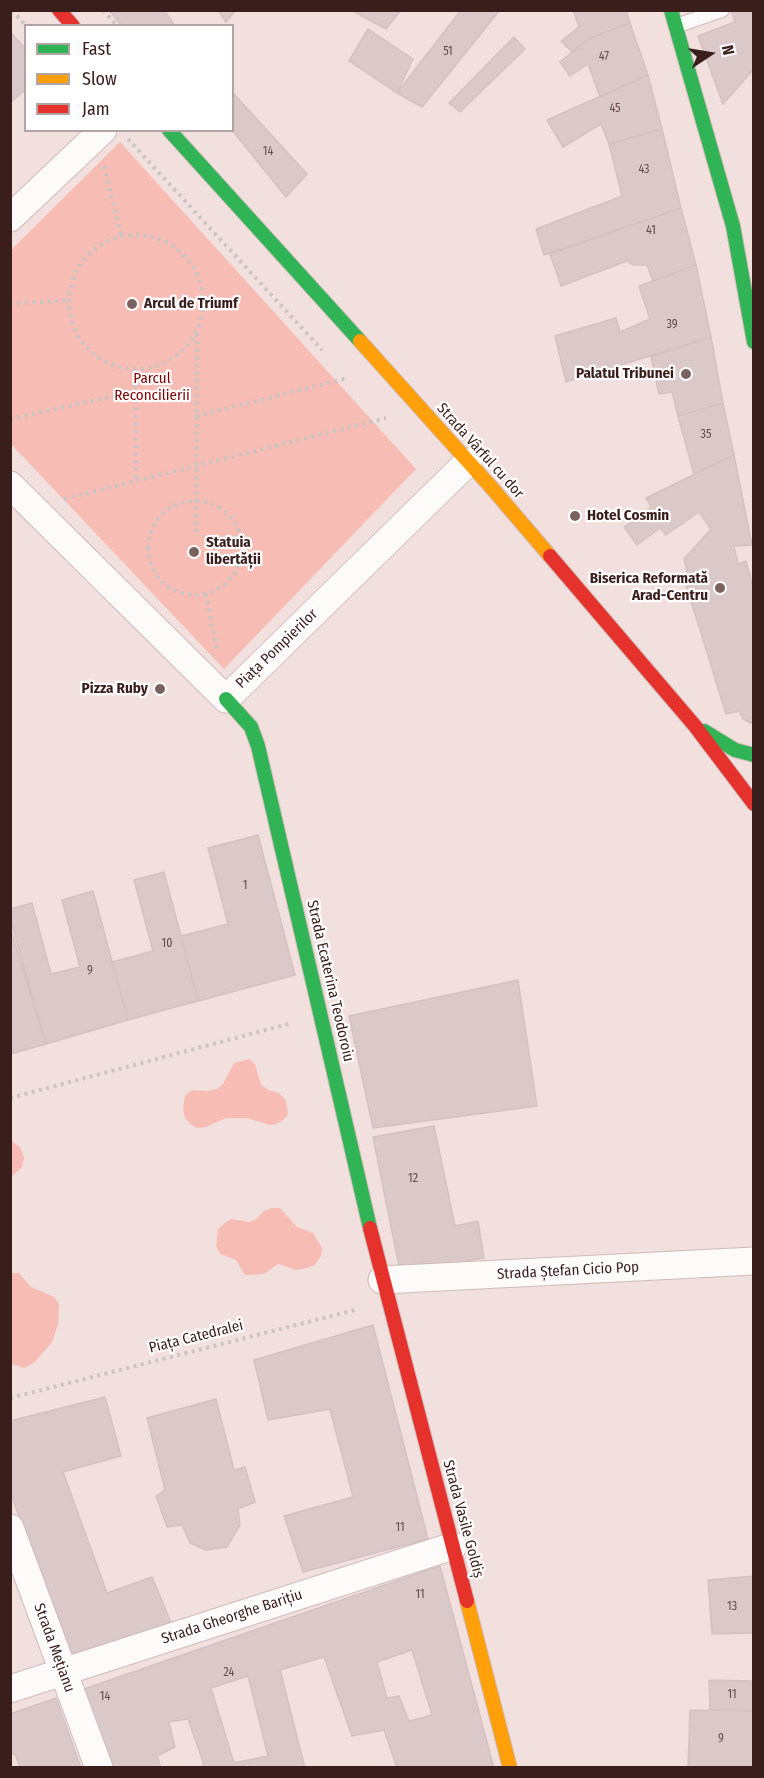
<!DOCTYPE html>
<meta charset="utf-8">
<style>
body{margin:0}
#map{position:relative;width:764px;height:1778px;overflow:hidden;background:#f1e0de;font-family:"Fira Sans Condensed",sans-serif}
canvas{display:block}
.frame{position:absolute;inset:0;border:12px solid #3a1e1b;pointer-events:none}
.legend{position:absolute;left:24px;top:24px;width:210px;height:108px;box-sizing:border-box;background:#fff;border:2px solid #b0a5a4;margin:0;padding:8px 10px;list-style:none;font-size:18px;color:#3a1e1b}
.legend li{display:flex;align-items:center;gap:12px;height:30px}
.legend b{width:30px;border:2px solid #b0a5a4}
.north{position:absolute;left:680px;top:24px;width:60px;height:60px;-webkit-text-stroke:4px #fff;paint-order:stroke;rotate:78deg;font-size:16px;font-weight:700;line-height:24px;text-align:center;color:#3a1e1b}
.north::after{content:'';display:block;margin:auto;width:21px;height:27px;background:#3a1e1b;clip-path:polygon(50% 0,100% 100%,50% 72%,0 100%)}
</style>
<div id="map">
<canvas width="764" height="1778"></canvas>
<div class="frame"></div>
<ul class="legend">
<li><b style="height:8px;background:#30b455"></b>Fast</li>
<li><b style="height:8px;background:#ff9f0a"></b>Slow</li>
<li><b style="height:8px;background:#e5322d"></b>Jam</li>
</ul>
<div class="north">N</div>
</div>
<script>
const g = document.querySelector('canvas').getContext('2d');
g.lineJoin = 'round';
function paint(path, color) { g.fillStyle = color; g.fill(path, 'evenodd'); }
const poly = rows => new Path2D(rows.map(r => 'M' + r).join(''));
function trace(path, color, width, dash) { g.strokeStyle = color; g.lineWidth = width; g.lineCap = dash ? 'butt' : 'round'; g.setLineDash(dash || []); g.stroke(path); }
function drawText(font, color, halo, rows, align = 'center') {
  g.font = font + ' "Fira Sans Condensed",sans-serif'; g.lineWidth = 4.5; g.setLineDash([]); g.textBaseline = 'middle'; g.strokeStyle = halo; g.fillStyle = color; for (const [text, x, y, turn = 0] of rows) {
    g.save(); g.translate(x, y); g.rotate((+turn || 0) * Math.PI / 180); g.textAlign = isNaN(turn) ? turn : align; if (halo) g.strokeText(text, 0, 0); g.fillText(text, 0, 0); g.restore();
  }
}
paint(poly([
 [120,142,416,469,224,669,11,444,11,250],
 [249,1059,255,1064,261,1085,268,1090,279,1093,286,1101,288,1115,283,1120,277,1124,270,1125,246,1118,226,1118,206,1127,197,1128,190,1124,185,1118,183,1108,185,1096,192,1090,207,1091,217,1089,223,1084,234,1063],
 [11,1141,20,1147,24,1157,22,1167,11,1177],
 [272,1208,280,1208,297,1227,313,1233,322,1248,321,1256,315,1265,307,1268,296,1270,278,1264,264,1274,245,1275,236,1260,220,1254,216,1246,218,1229,226,1222,232,1219,249,1222,255,1220,264,1211],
 [10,1273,19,1273,31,1287,54,1297,59,1304,58,1324,52,1342,35,1362,24,1368,11,1364]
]), '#f7bdb5');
const building = poly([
 [109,10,164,10,175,26,122,26,109,10],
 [218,10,236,10,226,22,218,10],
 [351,10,401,10,386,29,351,10],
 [461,10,500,10,422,107,397,93,461,10],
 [573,10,626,10,630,23,590,38,572,52,561,41,579,27,573,10],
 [731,10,754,10,754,69,723,104,698,36,735,22,731,10],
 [630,23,648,75,600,97,588,64,570,76,560,62,590,38,630,23],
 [368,29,413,59,397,93,349,61,368,29],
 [10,32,26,49,26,89,10,103,10,32],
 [514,37,525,49,460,112,449,103,514,37],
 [648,75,662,129,609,144,601,124,563,147,547,120,648,75],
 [234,94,307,174,286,197,232,130,234,94],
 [662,129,681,208,544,255,536,229,622,196,609,144,662,129],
 [681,208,696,265,653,281,647,265,633,265,627,261,561,286,550,254,681,208],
 [696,265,711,337,566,382,555,336,616,318,620,332,650,319,639,286,696,265],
 [711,337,723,403,678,416,672,392,659,394,651,357,711,337],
 [723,403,734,455,694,474,678,416,723,403],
 [734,455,752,545,734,546,738,564,746,561,754,591,754,723,751,723,743,719,739,711,726,714,686,585,690,583,684,559,711,529,699,512,666,535,660,528,637,545,624,527,651,507,646,498,734,455],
 [258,835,295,975,198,1001,181,936,228,924,208,848,258,835],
 [164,872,198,1001,128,1020,112,962,153,951,134,880,164,872],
 [93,891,128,1020,46,1044,10,918,10,909,32,903,51,974,80,967,62,900,93,891],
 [10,927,46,1044,10,1054,10,927],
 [518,980,537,1106,373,1128,349,1016,518,980],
 [434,1126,455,1226,478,1221,484,1258,400,1271,373,1137,434,1126],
 [373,1325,428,1539,303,1572,284,1516,353,1497,330,1409,268,1420,254,1360,373,1325],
 [105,1397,121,1456,63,1472,107,1593,152,1577,172,1625,71,1658,10,1492,10,1421,105,1397],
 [216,1399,234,1470,245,1467,255,1502,238,1509,240,1525,227,1547,206,1550,190,1543,182,1525,167,1527,156,1496,165,1490,147,1418,216,1399],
 [440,1566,494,1768,397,1768,384,1730,352,1736,324,1657,280,1670,305,1768,199,1768,204,1765,188,1719,169,1722,175,1747,157,1756,161,1768,111,1768,81,1690,440,1566],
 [412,1650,432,1715,409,1721,399,1696,387,1698,377,1662,412,1650],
 [248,1676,268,1756,234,1763,211,1688,248,1676],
 [754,1576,754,1633,712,1634,708,1580,754,1576],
 [709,1680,754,1681,754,1711,710,1710,709,1680],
 [56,1698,81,1768,20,1768,15,1754,10,1755,10,1714,56,1698],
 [690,1710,754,1711,754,1768,688,1768,690,1710]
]);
paint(building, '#dbc8c8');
trace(building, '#d6c1c2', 1.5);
const lane = poly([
 [676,26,722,10]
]);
const street = poly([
 [10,218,103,130],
 [10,485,226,699,468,462],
 [382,1280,754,1261],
 [10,1528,99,1768],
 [10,1689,453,1546]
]);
const fast = poly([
 [671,10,733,226,754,342],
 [169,130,360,341],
 [226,699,251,727,258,746,370,1228],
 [704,731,735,750,754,755]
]);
const slow = poly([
 [360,341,491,487,550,556],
 [467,1601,510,1768]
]);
const jam = poly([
 [59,10,73,26],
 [550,556,695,726,754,804],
 [370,1228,467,1601]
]);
trace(lane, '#d0bbb8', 16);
trace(street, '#d0bbb8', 29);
trace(fast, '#d0bbb8', 16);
trace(slow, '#d0bbb8', 16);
trace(jam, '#d0bbb8', 16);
trace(poly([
 [12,10,26,26],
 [103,10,117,26],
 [128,139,322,350],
 [104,166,121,235],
 '69 302a67 67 0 1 1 134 0a67 67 0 1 1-134 0Z',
 [10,304,68,300],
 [135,370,136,480],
 [196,416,348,378],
 [10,419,136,391],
 [64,499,386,418],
 '148 548a47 47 0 1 1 94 0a47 47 0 1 1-94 0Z',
 [196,532,197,332],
 [206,594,217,649],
 [10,1098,292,1023],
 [10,1398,359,1309]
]), '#cbc4c2', 4, [3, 4.5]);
trace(lane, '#fdfafa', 14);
trace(street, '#fdfafa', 27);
trace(fast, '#30b455', 14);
trace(slow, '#ff9f0a', 14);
trace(jam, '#e5322d', 14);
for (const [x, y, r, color] of [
 [132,304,6,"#7a625f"],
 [686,374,6,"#7a625f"],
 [575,516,6,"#7a625f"],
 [194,552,6,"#7a625f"],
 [720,588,6,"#7a625f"],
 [160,689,6,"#7a625f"]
]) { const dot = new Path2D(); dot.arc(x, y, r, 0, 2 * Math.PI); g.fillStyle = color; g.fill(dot); trace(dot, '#fff', 2); }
drawText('12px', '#664c4a', null, [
 ["51",448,52],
 ["47",604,57],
 ["45",615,109],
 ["14",268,152],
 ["43",644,170],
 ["41",651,231],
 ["39",672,325],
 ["35",706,435],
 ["1",245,886],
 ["10",167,944],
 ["9",90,971],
 ["12",413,1179],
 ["11",400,1528],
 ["11",420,1595],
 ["13",732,1607],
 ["24",229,1673],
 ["11",732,1695],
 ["14",105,1697],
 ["9",721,1739]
]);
drawText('bold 15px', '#3a1e1b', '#fff', [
 ["Arcul de Triumf",144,304],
 ["Palatul Tribunei",674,374,"right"],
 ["Hotel Cosmin",587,516],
 ["Statuia",206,543],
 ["libertății",206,560],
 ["Biserica Reformată",708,579,"right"],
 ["Arad-Centru",708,596,"right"],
 ["Pizza Ruby",148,689,"right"]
], 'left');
drawText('15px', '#7f0103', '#fff', [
 ["Parcul",152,379],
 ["Reconcilierii",152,396]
]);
drawText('15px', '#3a1e1b', '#fff', [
 ["Strada Vârful cu dor",480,451,48],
 ["Piața Pompierilor",277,649,-44],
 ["Strada Ecaterina Teodoroiu",330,981,77],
 ["Strada Ștefan Cicio Pop",568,1271,-3],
 ["Piața Catedralei",196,1337,-14],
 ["Strada Vasile Goldiș",463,1519,75],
 ["Strada Gheorghe Barițiu",232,1617,-18],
 ["Strada Mețianu",54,1648,70]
]);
</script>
